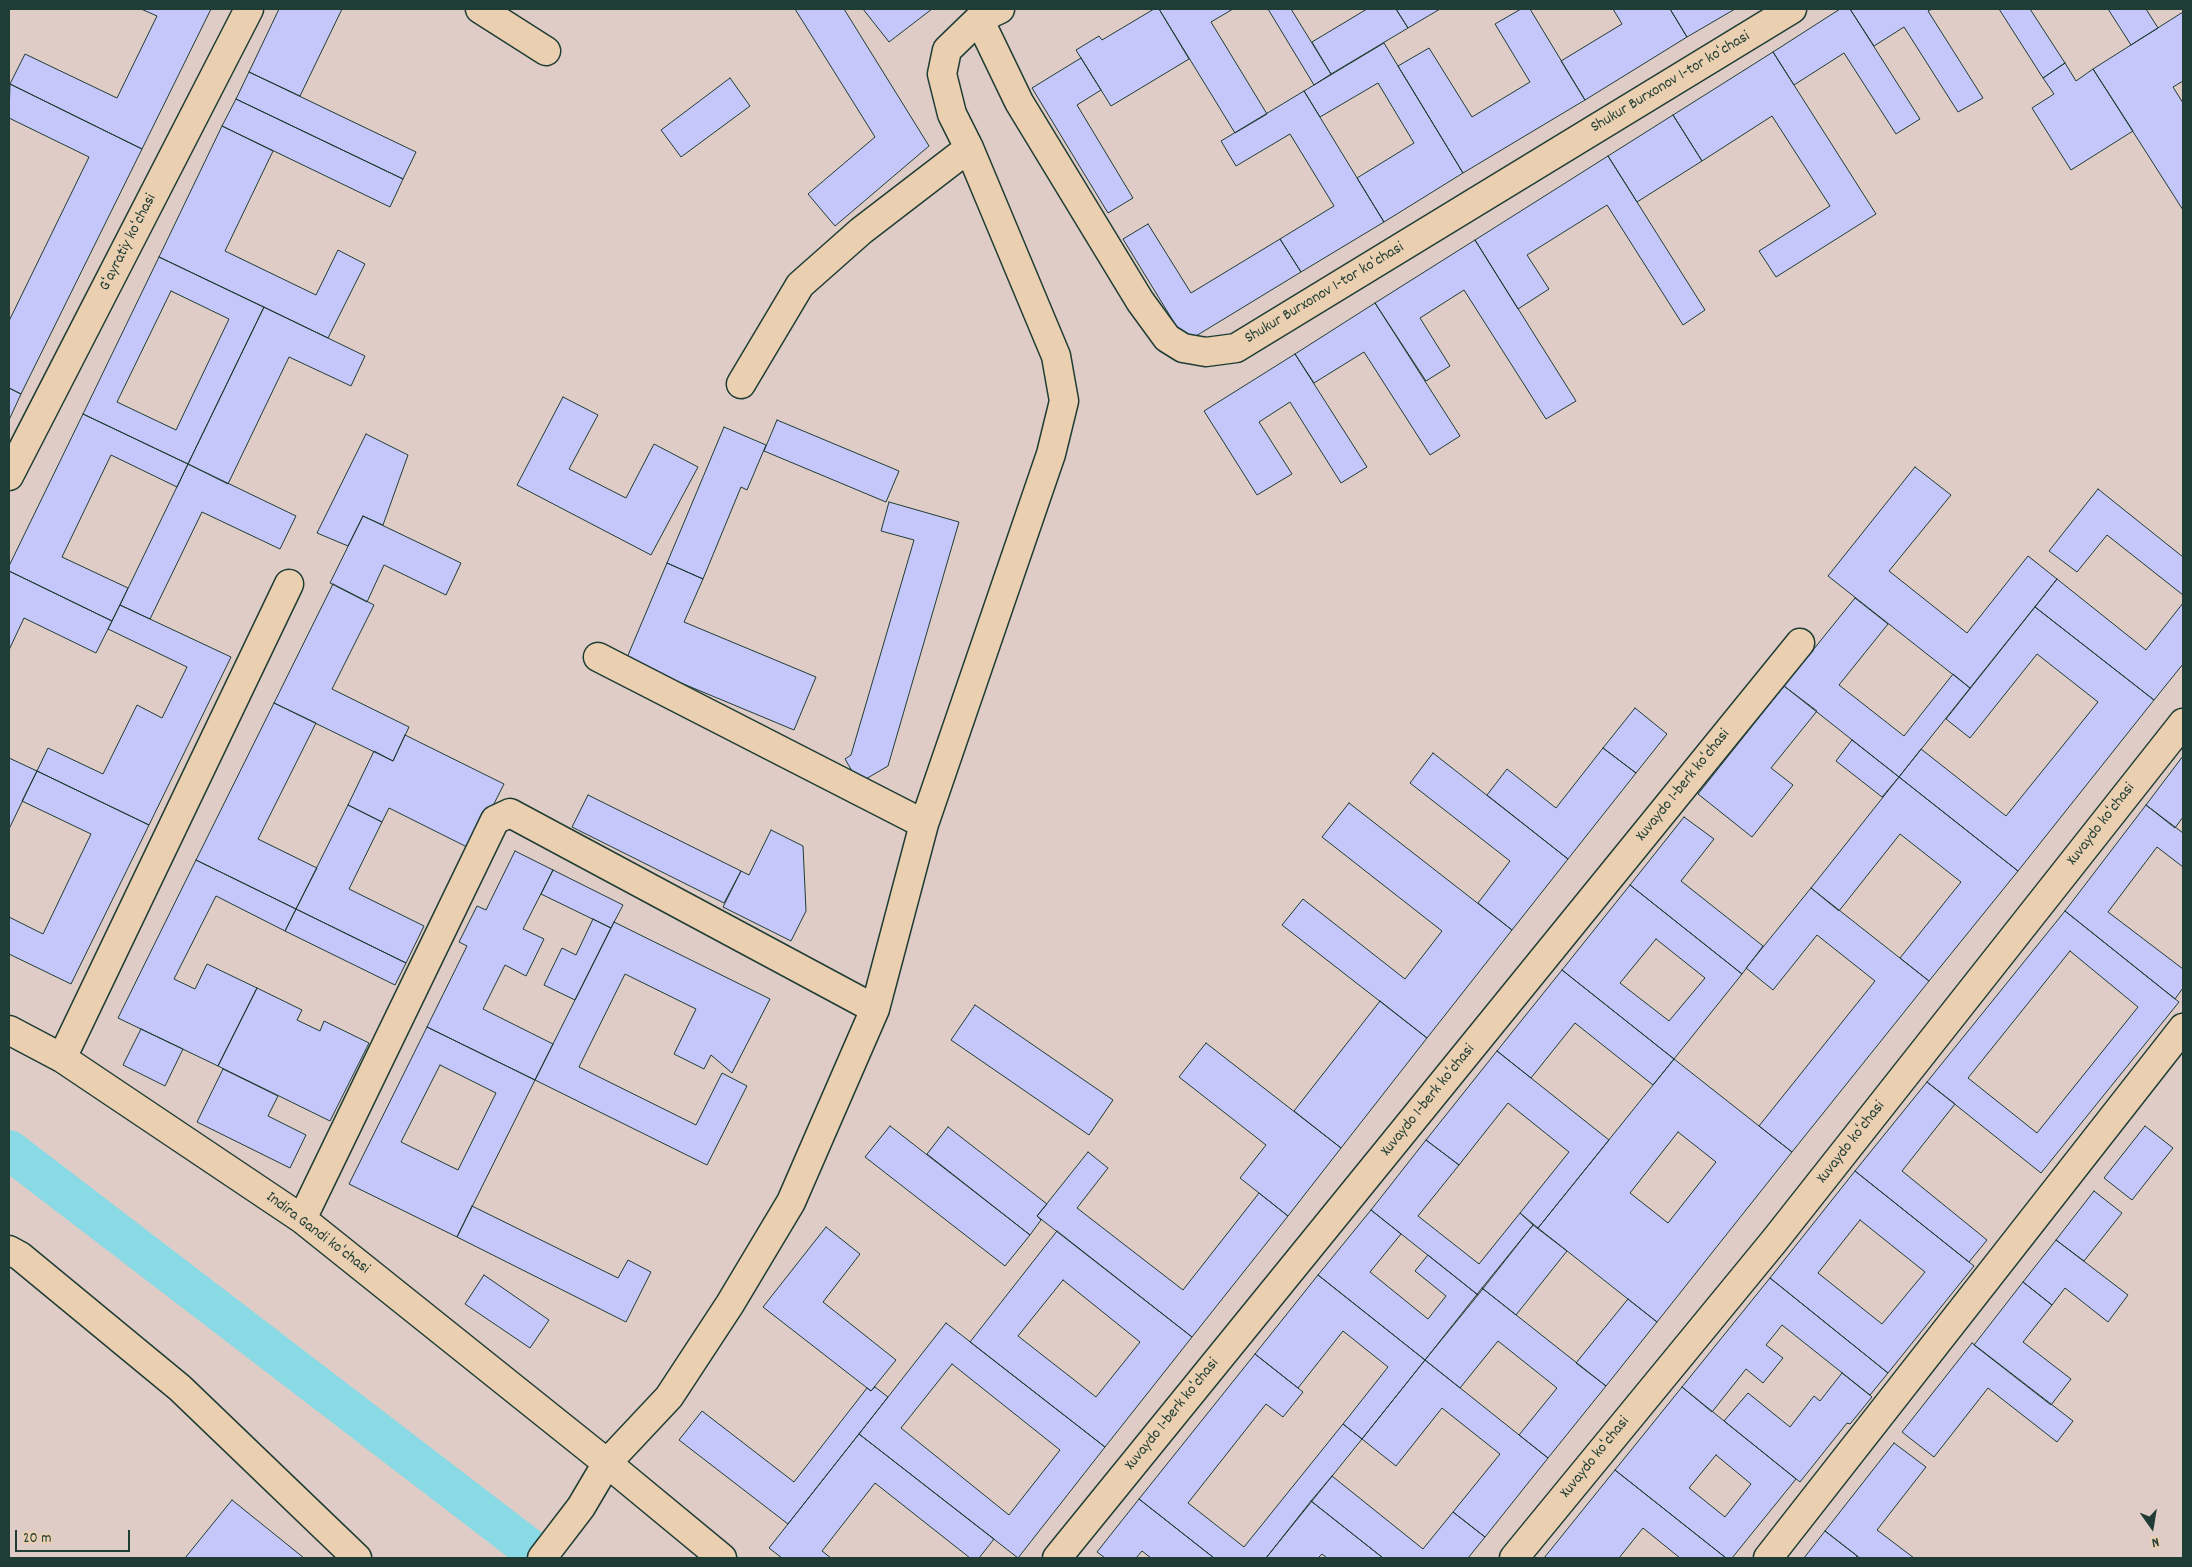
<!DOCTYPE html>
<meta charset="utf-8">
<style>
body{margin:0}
#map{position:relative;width:2192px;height:1567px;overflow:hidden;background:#dfccc7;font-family:Dekko,sans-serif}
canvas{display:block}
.frame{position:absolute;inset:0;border:10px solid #1f3d34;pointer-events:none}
.north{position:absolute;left:2127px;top:1502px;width:50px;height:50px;-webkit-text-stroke:4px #eacfb1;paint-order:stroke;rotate:167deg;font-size:14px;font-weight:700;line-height:20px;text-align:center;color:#1f3d34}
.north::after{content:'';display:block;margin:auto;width:18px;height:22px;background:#1f3d34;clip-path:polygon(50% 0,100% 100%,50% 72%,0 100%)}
.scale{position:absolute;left:15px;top:1530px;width:115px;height:22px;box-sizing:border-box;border:2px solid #1f3d34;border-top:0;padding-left:6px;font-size:15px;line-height:18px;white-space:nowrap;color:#1f3d34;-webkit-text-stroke:4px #eacfb1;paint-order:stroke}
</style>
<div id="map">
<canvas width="2192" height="1567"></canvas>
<div class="frame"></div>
<div class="north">N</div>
<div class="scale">20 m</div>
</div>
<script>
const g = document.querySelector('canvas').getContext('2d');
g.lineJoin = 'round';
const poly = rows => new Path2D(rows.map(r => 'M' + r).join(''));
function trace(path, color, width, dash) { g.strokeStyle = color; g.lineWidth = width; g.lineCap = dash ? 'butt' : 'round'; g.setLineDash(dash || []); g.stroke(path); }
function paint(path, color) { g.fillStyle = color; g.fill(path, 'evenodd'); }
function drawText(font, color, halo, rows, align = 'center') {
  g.font = font + ' Dekko,sans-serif'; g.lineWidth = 4.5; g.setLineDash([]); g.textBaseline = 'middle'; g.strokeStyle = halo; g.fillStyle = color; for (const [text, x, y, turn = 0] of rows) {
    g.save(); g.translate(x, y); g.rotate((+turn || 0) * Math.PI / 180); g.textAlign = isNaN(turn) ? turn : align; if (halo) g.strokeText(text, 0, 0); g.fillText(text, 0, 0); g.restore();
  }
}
trace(poly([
 [9,1150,542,1558]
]), '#89dae4', 40);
const building = poly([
 [141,9,211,9,142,149,10,84,25,54,117,98,157,16,141,9],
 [279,9,342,9,300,96,249,72,279,9],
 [795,9,844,9,929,146,835,226,808,194,875,137,795,9],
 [863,9,932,9,889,42,863,9],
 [1154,9,1159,9,1189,59,1111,106,1076,50,1099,36,1102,40,1154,9],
 [1159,9,1233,9,1211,22,1267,114,1235,133,1159,9],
 [1268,9,1291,9,1331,74,1314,85,1268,9],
 [1367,9,1396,9,1408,28,1331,74,1312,42,1367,9],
 [1396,9,1440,9,1408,28,1396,9],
 [1521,9,1530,9,1585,100,1463,173,1398,66,1429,48,1472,117,1530,82,1495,24,1521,9],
 [1613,9,1670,9,1687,37,1585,100,1561,61,1622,24,1613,9],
 [1670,9,1735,9,1687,37,1670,9],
 [1840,9,1850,9,1920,119,1896,134,1844,53,1794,85,1773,52,1840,9],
 [1850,9,1932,9,1928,11,1983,98,1958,112,1904,27,1874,46,1850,9],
 [1999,9,2030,9,2065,63,2043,78,1999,9],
 [2108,9,2146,9,2158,28,2131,45,2108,9],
 [2183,12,2183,81,2173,87,2183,103,2183,210,2093,69,2183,12],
 [1384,43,1463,173,1384,222,1357,178,1414,143,1378,83,1320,117,1304,91,1384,43],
 [1773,52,1876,214,1776,277,1759,251,1830,206,1772,116,1702,161,1673,115,1773,52],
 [1081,58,1101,90,1077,105,1133,198,1108,213,1032,88,1081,58],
 [2065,63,2076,81,2093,69,2133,131,2071,170,2032,108,2054,94,2043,78,2065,63],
 [249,72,416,152,403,179,236,99,249,72],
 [730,78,750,106,681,157,661,130,730,78],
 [10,84,142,149,21,394,9,388,9,321,89,157,9,118,10,84],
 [1304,91,1384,222,1301,272,1280,239,1334,206,1290,134,1236,166,1221,141,1304,91],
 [236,99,403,179,390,207,222,126,236,99],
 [1673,115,1702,161,1637,202,1608,156,1673,115],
 [222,126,273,151,225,251,316,295,338,250,365,264,328,338,159,257,222,126],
 [1608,156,1705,310,1683,325,1607,205,1527,255,1549,289,1518,309,1475,240,1608,156],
 [1148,224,1191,293,1280,239,1301,272,1186,342,1123,239,1148,224],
 [1475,240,1576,401,1546,419,1464,290,1420,318,1450,366,1426,381,1375,303,1475,240],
 [159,257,264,307,188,464,83,414,159,257],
 [171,291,229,319,176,430,117,402,171,291],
 [1375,303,1460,436,1430,455,1364,352,1314,383,1295,354,1375,303],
 [264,307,365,356,351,386,289,357,228,484,188,464,264,307],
 [1295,354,1367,467,1341,483,1290,402,1259,422,1292,474,1257,495,1204,411,1295,354],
 [9,388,21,394,9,420,9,388],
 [563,397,598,415,569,469,626,498,654,444,698,467,651,555,517,485,563,397],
 [83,414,188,464,177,487,111,455,62,557,128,588,112,621,9,571,9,566,83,414],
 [777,420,899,471,886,502,764,451,777,420],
 [724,427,766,445,747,490,741,487,703,579,667,563,724,427],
 [366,434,408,455,383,525,363,516,348,546,317,533,366,434],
 [188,464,296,516,280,549,202,512,150,619,120,605,188,464],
 [1915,467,1951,495,1889,571,1967,633,2028,556,2057,579,1970,688,1828,576,1915,467],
 [2098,489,2183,557,2183,595,2107,535,2077,572,2049,551,2098,489],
 [889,502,959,522,888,766,859,783,845,759,851,755,914,540,881,531,889,502],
 [363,516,461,563,446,595,384,565,367,602,330,583,363,516],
 [667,563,703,579,684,622,816,677,794,730,626,660,667,563],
 [9,571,112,621,96,653,24,618,9,650,9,571],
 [2057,579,2146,650,2183,603,2183,664,2154,700,2035,607,2057,579],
 [333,584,374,605,332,689,409,727,393,761,274,703,333,584],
 [1855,598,1888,624,1839,685,1904,736,1953,674,1970,688,1899,777,1784,686,1855,598],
 [120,605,231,657,149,825,37,771,48,748,103,774,137,705,162,718,187,667,108,629,120,605],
 [2035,607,2154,700,2018,871,1899,777,1921,749,2006,816,2098,702,2037,654,1970,738,1946,719,2035,607],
 [1784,686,1817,711,1771,768,1793,785,1752,837,1698,794,1784,686],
 [274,703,316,723,258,839,317,868,296,909,196,860,274,703],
 [1635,708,1667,734,1636,773,1603,748,1635,708],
 [405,735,504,784,471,849,389,808,382,822,348,805,374,751,393,761,405,735],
 [1852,740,1899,777,1882,797,1836,761,1852,740],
 [1603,748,1636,773,1568,859,1487,795,1507,769,1556,808,1603,748],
 [1433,753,1568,859,1512,930,1478,903,1510,861,1410,783,1433,753],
 [2183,756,2183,817,2175,828,2146,805,2183,756],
 [9,758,37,771,9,829,9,758],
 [37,771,149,825,71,984,9,954,9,917,43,934,91,834,22,801,37,771],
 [1899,777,2018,871,1929,981,1900,958,1961,882,1900,834,1839,911,1811,888,1899,777],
 [588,795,741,871,724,903,572,827,588,795],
 [1349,803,1512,930,1427,1038,1282,925,1303,899,1405,979,1442,931,1322,837,1349,803],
 [348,805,382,822,349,889,424,926,406,963,296,909,348,805],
 [2146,805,2183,833,2183,867,2157,847,2108,912,2183,969,2183,988,2175,999,2065,911,2146,805],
 [1684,817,1714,839,1681,881,1763,946,1742,974,1630,885,1684,817],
 [771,830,803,846,806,911,791,941,723,907,741,871,749,875,771,830],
 [515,851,553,870,523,929,544,939,526,976,505,965,483,1009,553,1044,535,1080,427,1027,467,946,459,942,477,906,486,910,515,851],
 [196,860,296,909,285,931,216,896,174,979,195,989,207,964,257,988,218,1066,118,1018,196,860],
 [553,870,623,905,611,928,541,894,553,870],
 [1630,885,1742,974,1674,1059,1562,970,1630,885],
 [1656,939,1705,978,1669,1021,1620,983,1656,939],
 [1811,888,1929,981,1792,1152,1759,1126,1875,981,1817,935,1773,990,1746,968,1811,888],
 [296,909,406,963,395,985,285,931,296,909],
 [2065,911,2179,1002,2041,1173,1927,1082,2065,911],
 [2070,951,2138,1007,2037,1133,1968,1078,2070,951],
 [593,919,611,928,575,1000,544,985,562,948,576,955,593,919],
 [614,922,770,999,732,1073,711,1055,704,1069,674,1054,696,1009,625,974,579,1067,696,1125,722,1073,747,1086,707,1165,535,1080,614,922],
 [1562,970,1674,1059,1653,1085,1575,1023,1531,1078,1497,1051,1562,970],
 [257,988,302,1010,297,1020,320,1031,324,1021,369,1043,330,1121,218,1066,257,988],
 [1380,1001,1427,1038,1341,1148,1294,1111,1380,1001],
 [975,1005,1113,1100,1089,1135,951,1040,975,1005],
 [427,1027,535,1080,457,1237,349,1184,427,1027],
 [440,1065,496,1093,458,1170,401,1142,440,1065],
 [141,1029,183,1049,165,1086,123,1065,141,1029],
 [1206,1043,1341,1148,1288,1216,1240,1178,1266,1145,1179,1077,1206,1043],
 [1497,1051,1609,1140,1538,1228,1520,1213,1569,1152,1508,1103,1459,1165,1426,1140,1497,1051],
 [1674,1059,1792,1152,1657,1322,1538,1228,1674,1059],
 [1678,1132,1716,1162,1668,1223,1630,1193,1678,1132],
 [223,1069,278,1096,268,1116,306,1135,290,1168,197,1122,223,1069],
 [1927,1082,1955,1104,1902,1171,1987,1240,1969,1262,1855,1171,1927,1082],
 [890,1126,1030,1235,1005,1266,865,1157,890,1126],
 [2145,1126,2173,1148,2132,1200,2104,1178,2145,1126],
 [948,1127,1047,1204,1037,1216,1041,1220,1030,1235,927,1154,948,1127],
 [1426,1140,1459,1165,1418,1216,1479,1264,1520,1213,1533,1225,1478,1295,1371,1210,1426,1140],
 [1088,1152,1108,1168,1077,1208,1183,1290,1259,1193,1288,1216,1192,1337,1037,1216,1088,1152],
 [1855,1171,1974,1266,1888,1373,1770,1278,1855,1171],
 [1860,1220,1925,1272,1882,1324,1818,1273,1860,1220],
 [2094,1191,2122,1213,2084,1261,2056,1240,2094,1191],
 [472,1206,618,1278,628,1260,651,1272,626,1322,457,1237,472,1206],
 [1371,1210,1401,1234,1370,1272,1428,1319,1446,1296,1415,1271,1428,1255,1478,1295,1425,1360,1318,1275,1371,1210],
 [1533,1225,1567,1251,1516,1315,1482,1288,1533,1225],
 [826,1227,860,1254,823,1302,896,1360,871,1391,763,1307,826,1227],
 [1057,1231,1192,1337,1105,1447,970,1342,1057,1231],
 [1063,1280,1140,1342,1096,1397,1018,1336,1063,1280],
 [2056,1240,2128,1295,2108,1322,2065,1288,2052,1305,2023,1282,2056,1240],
 [484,1275,549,1320,530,1348,465,1304,484,1275],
 [1318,1275,1425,1360,1362,1439,1343,1424,1388,1367,1343,1331,1298,1388,1255,1354,1318,1275],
 [1770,1278,1888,1373,1870,1395,1782,1325,1766,1345,1783,1358,1763,1383,1746,1369,1712,1412,1682,1387,1770,1278],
 [2023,1282,2052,1305,2023,1342,2071,1379,2051,1405,1974,1345,2023,1282],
 [1482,1288,1606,1386,1548,1458,1519,1435,1557,1388,1498,1341,1460,1388,1425,1360,1482,1288],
 [1628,1299,1657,1322,1606,1386,1576,1363,1628,1299],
 [946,1323,1105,1447,1018,1558,859,1434,946,1323],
 [952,1364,1060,1450,1009,1515,901,1428,952,1364],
 [1972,1343,2073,1421,2057,1442,1988,1388,1934,1457,1902,1432,1972,1343],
 [1255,1354,1303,1392,1283,1417,1266,1404,1188,1503,1244,1547,1343,1424,1362,1439,1266,1558,1214,1558,1139,1499,1255,1354],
 [1425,1360,1548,1458,1485,1537,1453,1512,1500,1454,1442,1408,1396,1466,1362,1439,1425,1360],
 [1842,1373,1872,1397,1850,1424,1847,1423,1800,1482,1724,1421,1748,1393,1790,1427,1814,1396,1820,1401,1842,1373],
 [875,1387,888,1397,788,1524,679,1440,702,1411,794,1482,867,1388,871,1391,875,1387],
 [1682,1387,1796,1479,1732,1558,1726,1558,1615,1470,1682,1387],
 [1716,1455,1751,1484,1725,1517,1689,1488,1716,1455],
 [859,1434,994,1539,979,1558,970,1558,875,1483,822,1551,831,1558,782,1558,769,1548,859,1434],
 [1894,1443,1926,1467,1877,1530,1914,1558,1860,1558,1825,1531,1894,1443],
 [1615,1470,1726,1558,1680,1558,1643,1528,1619,1558,1544,1558,1615,1470],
 [1332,1476,1423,1549,1453,1512,1485,1537,1468,1558,1383,1558,1311,1501,1332,1476],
 [1139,1499,1214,1558,1151,1558,1142,1551,1136,1558,1105,1558,1097,1552,1139,1499],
 [232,1500,304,1558,185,1558,232,1500],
 [1311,1501,1383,1558,1327,1558,1322,1554,1318,1558,1266,1558,1311,1501],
 [1825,1531,1857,1556,1855,1558,1804,1558,1825,1531]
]);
paint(building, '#c5c6f9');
trace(building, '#1f3d34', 1);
const minor = poly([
 [480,9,546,51],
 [979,19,1019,102,1140,301,1167,338,1183,348,1206,352,1236,348,1792,9],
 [741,384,800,285,861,231,969,148],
 [9,476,249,9],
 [598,657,924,824],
 [9,1030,62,1058,302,1219,607,1463,722,1558],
 [62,1058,289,584],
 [302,1219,495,820,510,813,875,1009],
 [9,1250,20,1256,180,1388,357,1558],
 [542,1558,581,1507,607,1463,669,1397,730,1304,791,1202,875,1009,924,824,1051,454,1064,401,1056,356,969,148,952,114,942,74,947,50,979,19,1000,9],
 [1057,1558,1800,643],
 [1514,1558,1775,1240,2183,723],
 [1768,1558,2183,1028]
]);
trace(minor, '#1f3d34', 31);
trace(minor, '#eacfb1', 28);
drawText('16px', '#1f3d34', '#eacfb1', [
 ["Shukur Burxonov 1-tor koʻchasi",1671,83,-31],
 ["Gʻayratiy koʻchasi",129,243,-63],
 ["Shukur Burxonov 1-tor koʻchasi",1325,294,-31],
 ["Xuvaydo 1-berk koʻchasi",1684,786,-51],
 ["Xuvaydo koʻchasi",2102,825,-52],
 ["Xuvaydo 1-berk koʻchasi",1429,1101,-51],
 ["Xuvaydo koʻchasi",1852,1143,-52],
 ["Indira Gandi koʻchasi",317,1234,37],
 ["Xuvaydo 1-berk koʻchasi",1173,1415,-51],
 ["Xuvaydo koʻchasi",1596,1458,-51]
]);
</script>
